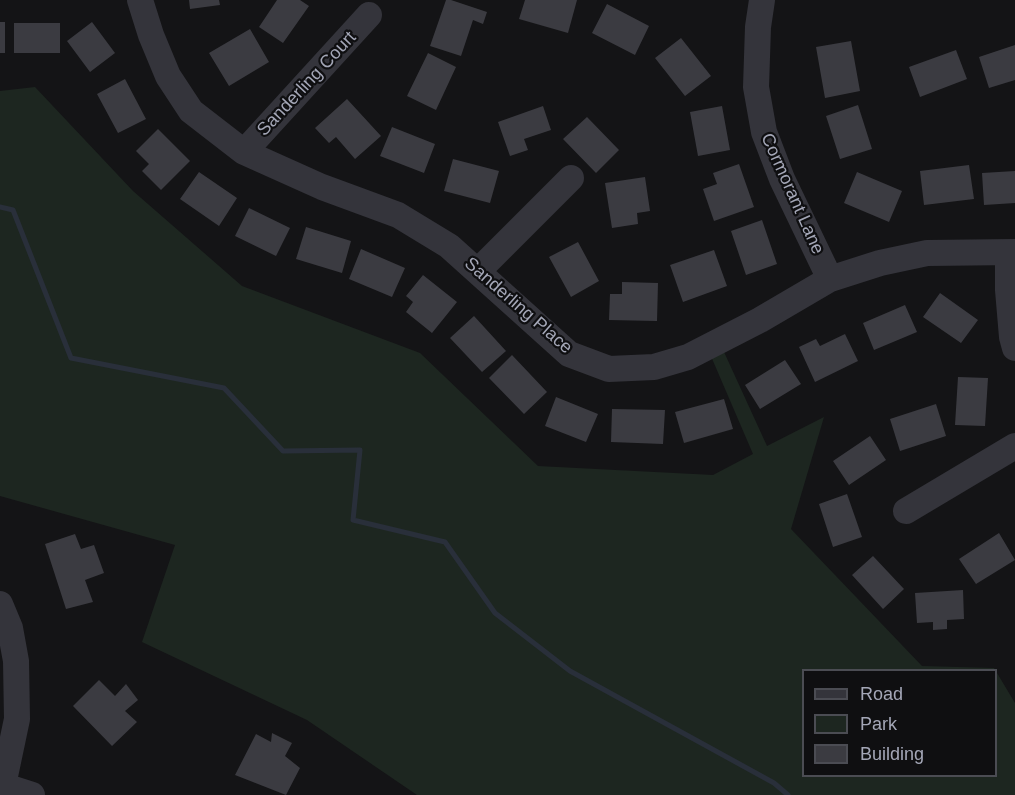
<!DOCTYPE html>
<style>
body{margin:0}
#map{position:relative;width:1015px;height:795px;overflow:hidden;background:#141416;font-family:Helvetica,sans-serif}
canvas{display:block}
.legend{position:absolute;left:802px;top:669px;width:195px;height:108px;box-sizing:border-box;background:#0f0f11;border:2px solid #4b4c53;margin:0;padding:8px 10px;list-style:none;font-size:18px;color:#a4a7b7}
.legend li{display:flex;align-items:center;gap:12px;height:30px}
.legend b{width:30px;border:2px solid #4b4c53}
</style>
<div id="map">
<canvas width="1015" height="795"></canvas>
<ul class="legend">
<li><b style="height:8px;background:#34343b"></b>Road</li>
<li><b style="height:16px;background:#1d2620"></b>Park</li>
<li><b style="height:16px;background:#3b3b41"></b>Building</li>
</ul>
</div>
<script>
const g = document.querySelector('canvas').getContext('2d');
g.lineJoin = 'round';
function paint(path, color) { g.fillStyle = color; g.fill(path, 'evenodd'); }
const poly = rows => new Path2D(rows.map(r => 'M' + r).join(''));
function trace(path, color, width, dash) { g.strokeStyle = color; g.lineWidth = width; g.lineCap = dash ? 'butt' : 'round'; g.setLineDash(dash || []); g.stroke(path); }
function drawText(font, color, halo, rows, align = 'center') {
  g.font = font + ' Helvetica,sans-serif'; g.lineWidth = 4.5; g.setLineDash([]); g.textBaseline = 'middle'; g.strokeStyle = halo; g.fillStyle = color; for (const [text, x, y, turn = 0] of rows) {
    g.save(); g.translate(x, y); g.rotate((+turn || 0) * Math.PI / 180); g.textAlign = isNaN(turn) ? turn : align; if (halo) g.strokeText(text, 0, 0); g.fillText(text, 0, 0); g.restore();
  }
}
paint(poly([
 [35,87,133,191,242,286,420,353,538,466,713,475,753,454,707,347,719,341,767,446,824,417,791,529,922,666,994,668,1015,703,1015,795,417,795,307,720,142,642,175,545,0,496,0,91],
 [804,670,996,670,996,776,804,776]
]), '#1d2620');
trace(poly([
 [0,207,13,210,71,358,224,388,283,451,360,450,353,520,445,542,495,613,570,671,774,783,788,795]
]), '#292f3a', 5);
paint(poly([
 [189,0,219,0,220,5,190,9],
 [277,0,300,0,309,6,283,43,259,27],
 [446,0,451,0,487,12,483,24,473,20,461,56,430,46],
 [525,0,577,0,568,33,519,19],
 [607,4,649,26,635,55,592,33],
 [0,22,5,22,5,53,0,53],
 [92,22,115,53,90,72,67,41],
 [14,23,60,23,60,53,14,53],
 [250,29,269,62,229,86,209,53],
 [681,38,711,76,685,96,655,58],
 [851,41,860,91,825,98,816,47],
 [1015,45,1015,80,989,88,979,57],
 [956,50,967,79,920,97,909,67],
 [428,53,456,67,436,110,407,96],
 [125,79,146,119,118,133,97,94],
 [347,99,381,136,355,159,336,137,329,143,315,128],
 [858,105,872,149,840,159,826,116],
 [543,106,551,130,524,139,528,150,510,156,498,122],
 [722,106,730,150,698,156,690,112],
 [587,117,619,150,596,173,563,139],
 [392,127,435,144,424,173,380,156],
 [158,129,190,161,161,190,142,171,149,164,136,151],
 [453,159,499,171,490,203,444,191],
 [739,164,754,207,714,221,703,189,717,184,713,173],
 [969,165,974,199,924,205,920,171],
 [1015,171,1015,203,984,205,982,173],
 [199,172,237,198,219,226,180,199],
 [857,172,902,191,889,222,844,203],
 [645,177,650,211,637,213,638,224,612,228,605,183],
 [249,208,290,228,276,256,235,236],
 [762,220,777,264,746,275,731,231],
 [306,227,351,241,342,273,296,259],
 [578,242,599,281,571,297,549,257],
 [361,249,405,268,392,297,349,279],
 [714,250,727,286,683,302,670,265],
 [423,275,457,302,432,333,406,312,413,302,406,296],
 [622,282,658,283,657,321,609,320,610,294,622,294],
 [940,293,978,320,961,343,923,317],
 [905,305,917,332,874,350,863,323],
 [474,316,506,351,482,372,450,338],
 [845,334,858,361,815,382,799,347,816,339,820,346],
 [512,355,547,392,524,414,489,378],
 [785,360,801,384,760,409,745,385],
 [958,377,988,378,985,426,955,425],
 [556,397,598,414,586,442,545,426],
 [724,399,733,429,684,443,675,412],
 [936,404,946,436,900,451,890,419],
 [612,409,665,410,663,444,611,442],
 [870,436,886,460,849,485,833,461],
 [847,494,862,537,833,547,819,504],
 [999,533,1015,560,976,584,959,559],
 [75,534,81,549,94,545,104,573,85,580,93,602,66,609,45,544],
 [873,556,904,589,883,609,852,575],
 [963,590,964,619,947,620,947,629,933,630,933,622,917,623,915,593],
 [99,680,115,696,126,684,138,700,125,711,137,722,112,746,73,706],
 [272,733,292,743,285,756,300,768,286,795,235,775,256,734,271,742]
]), '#3b3b41');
trace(poly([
 [140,0,151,35,168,76,191,111,244,152,322,187,398,215,449,246,569,354,609,369,654,367,688,357,760,320,830,279,880,263,927,253,1015,252],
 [762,0,758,27,756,87,764,132,782,179,830,279],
 [244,152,369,15],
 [1008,253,1008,290,1012,337,1015,348],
 [478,271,571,178],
 [906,511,1015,446],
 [0,604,10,628,16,661,17,719,1,795],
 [4,786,32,795]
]), '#34343b', 26);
drawText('18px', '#a4a7b7', '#0f0f11', [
 ["Sanderling Court",307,84,-47],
 ["Cormorant Lane",792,194,66],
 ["Sanderling Place",518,306,41]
]);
</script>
